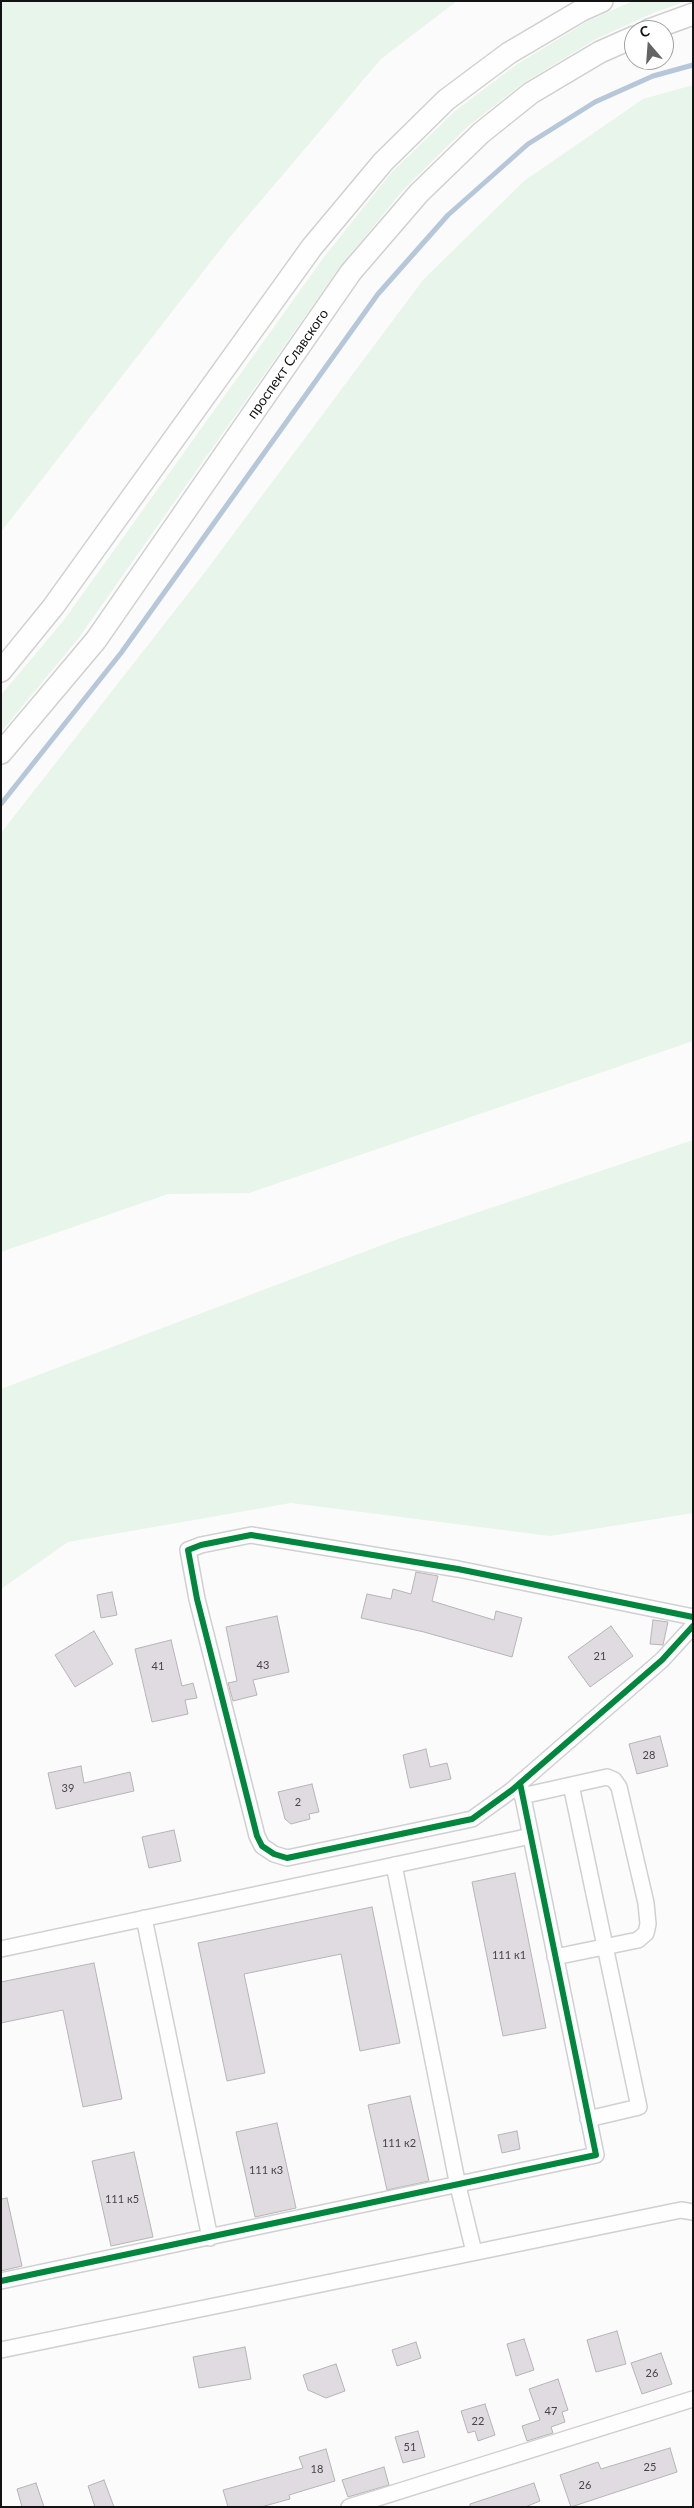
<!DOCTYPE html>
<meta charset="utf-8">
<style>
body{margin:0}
#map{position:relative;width:694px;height:2508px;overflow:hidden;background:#fbfbfb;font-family:Lato,sans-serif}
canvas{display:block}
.frame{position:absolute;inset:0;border:2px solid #131313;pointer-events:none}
.north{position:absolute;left:624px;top:20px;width:50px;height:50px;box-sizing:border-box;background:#fff;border:1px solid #a1a1a1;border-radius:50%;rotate:342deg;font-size:14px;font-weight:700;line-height:20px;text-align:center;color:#131313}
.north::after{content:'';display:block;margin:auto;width:18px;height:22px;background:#646464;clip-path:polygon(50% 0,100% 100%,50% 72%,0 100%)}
</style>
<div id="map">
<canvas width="694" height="2508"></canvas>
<div class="frame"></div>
<div class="north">С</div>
</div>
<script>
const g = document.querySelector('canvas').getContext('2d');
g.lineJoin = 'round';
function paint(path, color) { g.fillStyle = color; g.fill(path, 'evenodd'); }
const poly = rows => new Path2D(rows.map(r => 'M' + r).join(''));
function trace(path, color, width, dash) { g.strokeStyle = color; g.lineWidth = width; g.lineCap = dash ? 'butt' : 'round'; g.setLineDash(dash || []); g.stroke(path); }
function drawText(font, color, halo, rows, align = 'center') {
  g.font = font + ' Lato,sans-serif'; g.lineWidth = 4; g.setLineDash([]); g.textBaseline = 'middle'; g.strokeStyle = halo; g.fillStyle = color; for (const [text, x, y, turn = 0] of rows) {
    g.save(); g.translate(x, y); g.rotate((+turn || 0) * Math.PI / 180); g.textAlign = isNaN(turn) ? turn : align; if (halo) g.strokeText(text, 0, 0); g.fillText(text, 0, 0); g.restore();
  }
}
paint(poly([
 [1,1,457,1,381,59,230,237,1,532],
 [633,1,687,1,653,13,596,39,525,82,467,127,404,189,337,271,78,639,1,732,1,695,64,620,324,257,391,173,455,111,516,65,588,21],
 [693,85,693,1041,249,1193,168,1194,1,1252,1,833,205,572,423,280,524,181,643,99],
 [693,1140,693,1513,550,1536,291,1503,68,1542,1,1589,1,1389,398,1239]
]), '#e8f5ea');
trace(poly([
 [1,804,121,653,378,294,448,215,528,144,595,102,653,76,693,65]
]), '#b6c7da', 5);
const building = poly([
 [416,1572,438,1576,432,1601,494,1620,496,1611,522,1618,512,1657,424,1632,361,1618,367,1594,391,1599,393,1589,411,1594,416,1572],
 [112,1592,117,1615,101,1618,97,1595,112,1592],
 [277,1616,289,1672,253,1680,257,1695,233,1701,228,1683,237,1681,226,1627,277,1616],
 [653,1620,668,1622,663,1645,650,1644,653,1620],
 [611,1626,633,1656,590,1687,568,1657,611,1626],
 [94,1631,113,1664,75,1687,55,1655,94,1631],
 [171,1640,182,1686,193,1683,197,1698,185,1700,188,1714,152,1722,135,1649,171,1640],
 [660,1736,668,1766,637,1774,629,1744,660,1736],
 [426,1749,430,1767,447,1763,451,1779,410,1788,403,1755,426,1749],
 [81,1766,84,1783,130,1772,134,1791,56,1809,48,1773,81,1766],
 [312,1784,319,1812,309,1814,310,1819,291,1824,285,1819,278,1792,312,1784],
 [174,1830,181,1861,149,1868,142,1837,174,1830],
 [515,1873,546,2028,503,2036,472,1882,515,1873],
 [372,1907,400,2043,360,2051,341,1954,244,1974,265,2073,227,2081,198,1943,372,1907],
 [94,1963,122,2099,83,2107,63,2010,1,2023,1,1982,94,1963],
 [410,2096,429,2181,387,2190,368,2105,410,2096],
 [277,2123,296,2208,255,2217,236,2132,277,2123],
 [517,2131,520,2149,502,2153,498,2135,517,2131],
 [134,2152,153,2237,111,2246,92,2161,134,2152],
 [7,2198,22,2266,1,2271,1,2199,7,2198],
 [617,2331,626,2364,596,2372,587,2340,617,2331],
 [524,2339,534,2370,516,2376,507,2344,524,2339],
 [416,2342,421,2358,397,2366,392,2350,416,2342],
 [245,2347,251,2379,199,2388,193,2357,245,2347],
 [661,2353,672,2384,642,2394,631,2363,661,2353],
 [336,2364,345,2391,326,2398,308,2390,303,2375,336,2364],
 [558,2379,568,2410,562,2412,565,2422,551,2427,553,2433,527,2441,522,2426,540,2420,529,2389,558,2379],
 [485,2404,495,2435,478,2441,475,2431,468,2433,461,2411,485,2404],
 [418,2431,425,2457,403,2463,395,2437,418,2431],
 [670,2448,677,2472,571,2507,560,2475,598,2462,601,2469,670,2448],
 [326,2449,335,2481,289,2495,290,2499,261,2507,228,2507,223,2490,303,2468,299,2457,326,2449],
 [384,2467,389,2485,348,2497,342,2480,384,2467],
 [104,2480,114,2507,95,2507,88,2486,104,2480],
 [36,2483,44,2507,22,2507,17,2489,36,2483],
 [534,2483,540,2501,525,2507,470,2507,470,2504,534,2483]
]);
paint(building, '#e0dbe0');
trace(building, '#b5b5b5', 1);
const minor = poly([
 [693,1617,458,1569,251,1535,201,1545,188,1550,197,1599,257,1836,262,1846,274,1854,287,1858,472,1819,512,1790,662,1660,693,1626],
 [571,1785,639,2107,588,2119],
 [522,1796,607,1777,614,1780,619,1787,646,1903,648,1924,646,1933,638,1940,555,1957],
 [394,1865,458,2186,474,2252],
 [144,1918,210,2238],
 [1,1949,531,1836],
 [1,2281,596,2155,520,1783],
 [1,2350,681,2210,693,2212],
 [349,2507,693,2399]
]);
const secondary = poly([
 [649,30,693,14],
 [1,671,53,607,312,247,383,162,446,100,509,53,582,10,602,1],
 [1,753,96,640,351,272,419,193,481,133,531,93,600,52,634,37]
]);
trace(minor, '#d0d0d1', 18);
trace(secondary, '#d0d0d1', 24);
trace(minor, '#fefefe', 15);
trace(secondary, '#fefefe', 21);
trace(poly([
 [693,1617,458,1569,251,1535,201,1545,188,1550,197,1599,257,1836,262,1846,274,1854,287,1858,472,1819,512,1790,662,1660,693,1626],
 [1,2281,596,2155,520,1783]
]), '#00873e', 6);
drawText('11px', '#464546', null, [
 ["21",600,1656],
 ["43",263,1665],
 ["41",158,1666],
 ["28",649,1755],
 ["39",68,1788],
 ["2",298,1802],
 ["111 к1",509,1955],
 ["111 к2",399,2143],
 ["111 к3",266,2170],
 ["111 к5",122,2199],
 ["26",652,2373],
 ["47",551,2411],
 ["22",478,2421],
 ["51",410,2447],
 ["25",650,2467],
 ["18",317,2469],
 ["26",585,2485]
]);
drawText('14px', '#131313', '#fff', [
 ["проспект Славского",288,364,-55]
]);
</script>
